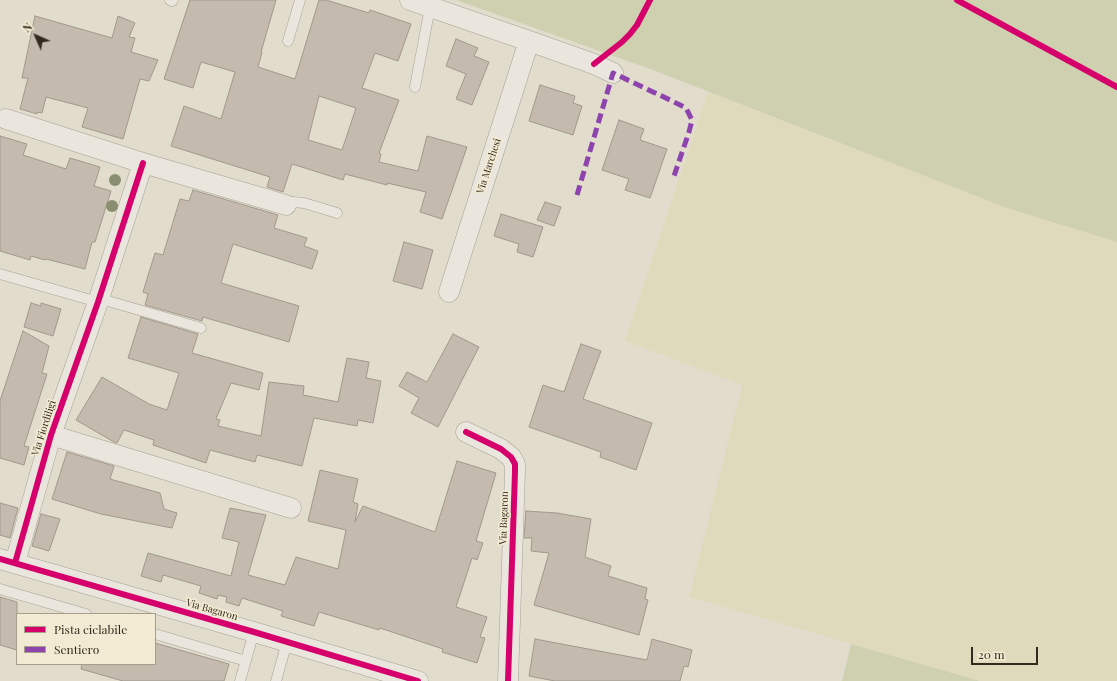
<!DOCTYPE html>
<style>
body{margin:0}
#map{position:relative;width:1117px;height:681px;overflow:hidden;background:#e1dccc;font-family:"Playfair Display",serif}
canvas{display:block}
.legend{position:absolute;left:16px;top:613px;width:140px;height:52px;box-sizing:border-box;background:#f2ead2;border:1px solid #a69d8a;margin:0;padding:5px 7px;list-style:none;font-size:12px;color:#34291e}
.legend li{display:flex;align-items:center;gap:8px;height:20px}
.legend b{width:20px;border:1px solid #a69d8a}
.north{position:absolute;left:16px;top:16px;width:40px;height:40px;-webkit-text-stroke:3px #f2ead2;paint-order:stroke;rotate:315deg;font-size:11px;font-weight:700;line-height:16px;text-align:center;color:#34291e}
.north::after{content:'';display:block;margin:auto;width:14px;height:18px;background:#34291e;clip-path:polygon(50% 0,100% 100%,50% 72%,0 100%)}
.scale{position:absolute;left:971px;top:647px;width:67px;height:18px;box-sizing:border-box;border:2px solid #34291e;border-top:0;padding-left:5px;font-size:12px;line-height:14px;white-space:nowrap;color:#34291e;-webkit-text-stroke:3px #f2ead2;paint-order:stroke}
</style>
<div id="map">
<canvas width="1117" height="681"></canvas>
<ul class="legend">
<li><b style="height:5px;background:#d6006c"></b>Pista ciclabile</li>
<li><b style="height:5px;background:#8e44ad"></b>Sentiero</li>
</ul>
<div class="north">N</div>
<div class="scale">20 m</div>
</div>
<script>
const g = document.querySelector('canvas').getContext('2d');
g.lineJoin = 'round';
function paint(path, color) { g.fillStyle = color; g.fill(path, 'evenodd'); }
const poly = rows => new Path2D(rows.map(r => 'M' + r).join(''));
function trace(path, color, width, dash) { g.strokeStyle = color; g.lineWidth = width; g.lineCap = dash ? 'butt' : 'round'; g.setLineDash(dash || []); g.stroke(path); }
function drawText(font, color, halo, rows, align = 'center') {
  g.font = font + ' "Playfair Display",serif'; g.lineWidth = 3.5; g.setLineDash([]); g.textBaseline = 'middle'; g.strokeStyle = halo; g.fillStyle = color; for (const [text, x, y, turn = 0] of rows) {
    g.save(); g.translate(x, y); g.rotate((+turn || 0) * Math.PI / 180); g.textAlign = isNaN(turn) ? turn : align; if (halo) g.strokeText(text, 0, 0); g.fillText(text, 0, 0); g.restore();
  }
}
paint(poly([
 [708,92,1007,208,1117,242,1117,681,980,681,689,597,742,385,625,341]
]), '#e0dabd');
paint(poly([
 [456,0,1117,0,1117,242,1007,208,653,70],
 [851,644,980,681,842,681]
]), '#cfd0af');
const building = poly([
 [190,0,276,0,261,52,262,52,258,67,295,79,319,0,326,0,369,13,370,10,411,24,398,61,375,53,362,88,399,100,379,153,381,154,379,162,418,171,427,136,467,147,442,219,420,212,426,192,387,183,387,185,345,174,343,180,292,164,283,192,267,187,270,177,171,146,184,106,221,119,235,72,201,62,193,88,164,79,190,0],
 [319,96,356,108,342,150,308,140,319,96],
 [35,16,112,38,118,16,135,23,129,37,135,38,131,52,158,60,149,81,140,79,123,139,82,127,88,108,46,97,42,113,37,112,37,114,20,109,28,78,22,78,35,16],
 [456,39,478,48,474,56,489,62,472,105,456,99,466,74,446,66,456,39],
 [540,85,575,96,573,103,582,106,573,135,529,121,540,85],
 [619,120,644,129,640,140,667,149,650,198,625,190,629,179,602,170,619,120],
 [0,136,27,144,23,155,66,169,70,158,100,167,94,186,111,191,95,242,92,242,85,269,46,259,45,260,31,256,30,260,0,251,0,136],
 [193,190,278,215,274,228,307,238,304,246,318,251,312,269,233,244,221,283,299,306,289,342,203,317,202,321,145,305,148,294,143,292,155,253,163,255,180,199,189,201,193,190],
 [545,202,561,207,554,226,537,220,545,202],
 [501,214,543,227,533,257,517,252,519,244,494,236,501,214],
 [404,242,433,250,422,289,393,281,404,242],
 [31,303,41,306,41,303,61,309,53,336,24,327,31,303],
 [141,317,198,334,192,353,263,373,259,390,231,383,216,419,220,420,218,426,261,436,269,382,304,386,303,395,338,402,347,358,369,362,366,378,381,381,373,423,358,420,357,426,314,418,302,466,257,455,255,462,210,450,206,463,153,445,154,440,124,430,117,443,114,442,76,420,102,377,149,404,167,410,179,373,128,358,141,317],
 [23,331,49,346,42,373,47,374,24,446,29,447,24,465,0,458,0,401,23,331],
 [453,334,479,347,438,427,411,413,419,398,399,386,407,372,427,382,453,334],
 [581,344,601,351,583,399,652,423,636,470,600,457,601,452,529,427,543,385,564,392,581,344],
 [67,452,114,466,110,479,160,493,164,509,177,513,172,528,101,514,52,499,67,452],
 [457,461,496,473,476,541,483,543,477,560,472,558,456,607,487,617,480,637,485,638,477,663,442,652,443,649,380,628,379,630,319,612,314,626,281,616,283,611,242,598,239,606,226,602,227,597,218,595,217,599,199,593,201,586,163,575,161,582,141,576,148,553,231,576,239,542,222,538,230,508,266,515,248,575,285,585,296,557,338,569,346,530,308,521,320,470,358,479,353,502,358,504,355,522,363,506,435,532,457,461],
 [0,503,18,508,10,538,0,535,0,503],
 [526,511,557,513,591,519,585,557,611,566,608,576,647,588,645,599,648,600,639,635,534,605,549,553,531,551,532,538,524,538,526,511],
 [41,514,60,519,49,551,32,546,41,514],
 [0,597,17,602,17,650,0,645,0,597],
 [535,639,647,660,652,639,692,650,688,667,684,666,680,681,555,681,529,676,535,639],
 [155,643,229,664,224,681,123,681,81,669,82,664,155,664,155,643]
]);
paint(building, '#c4baad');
trace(building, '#a1988c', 1);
const lane = poly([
 [170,0,172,1,173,0],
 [288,41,300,0],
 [415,87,430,7],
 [286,205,293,202,304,203,337,213],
 [0,274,98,302,108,301,201,328],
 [0,589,86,614],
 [155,634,246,661],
 [240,681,254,632],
 [276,681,287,642]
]);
const street = poly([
 [410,0,529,41,594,64,613,73],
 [6,119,143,163,286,205],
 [449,292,529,41],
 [466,432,501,449,511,457,515,464,515,472,508,681],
 [51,435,291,508],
 [0,559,254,632,418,681],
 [15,563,51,435,98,302,143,163]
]);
trace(lane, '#a6a195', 11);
trace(street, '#a6a195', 21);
trace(lane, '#eae6dd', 10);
trace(street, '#eae6dd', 20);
trace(poly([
 [577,195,613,73,670,100,686,108,692,120,689,132,673,179]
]), '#8e44ad', 5, [10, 5]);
trace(poly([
 [957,0,1117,87],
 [594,64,622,42,630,34,637,25,650,0],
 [466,432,501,449,511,457,515,464,515,472,508,681],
 [0,559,254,632,418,681],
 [15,563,51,435,98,302,143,163]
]), '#d6006c', 6);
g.fillStyle = '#8a8e71';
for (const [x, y] of [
 [115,180],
 [112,206]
]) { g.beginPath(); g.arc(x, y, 6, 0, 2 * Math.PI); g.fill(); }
drawText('10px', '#34291e', '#f2ead2', [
 ["Via Marchesi",489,166,-72],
 ["Via Fiordiligi",44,428,-72],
 ["Via Bagaron",504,518,-88],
 ["Via Bagaron",212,610,16]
]);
</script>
